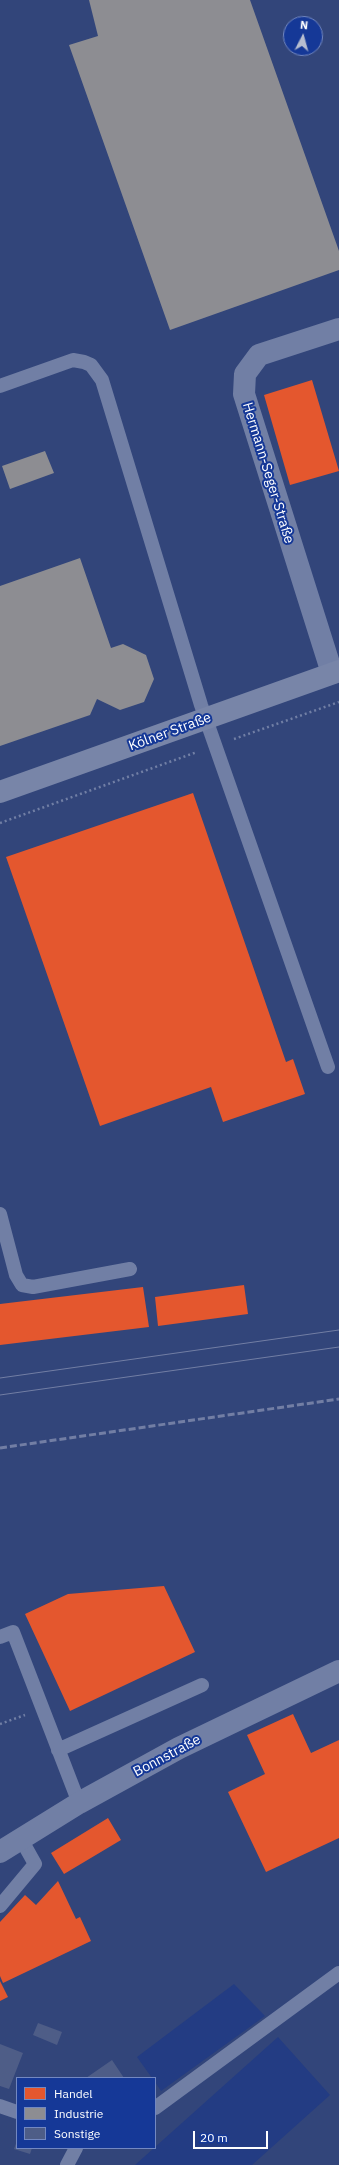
<!DOCTYPE html>
<meta charset="utf-8">
<style>
body{margin:0}
#map{position:relative;width:339px;height:2165px;overflow:hidden;background:#32457a;font-family:"IBM Plex Sans",sans-serif}
canvas{display:block}
.legend{position:absolute;left:16px;top:2077px;width:140px;height:72px;box-sizing:border-box;background:#153897;border:1px solid #7388c1;margin:0;padding:5px 7px;list-style:none;font-size:12px;color:#fff}
.legend li{display:flex;align-items:center;gap:8px;height:20px}
.legend b{width:20px;border:1px solid #7388c1}
.north{position:absolute;left:283px;top:16px;width:40px;height:40px;box-sizing:border-box;background:#153897;border:1px solid #7388c1;border-radius:50%;rotate:6deg;font-size:11px;font-weight:700;line-height:16px;text-align:center;color:#fff}
.north::after{content:'';display:block;margin:auto;width:14px;height:18px;background:#b7bed0;clip-path:polygon(50% 0,100% 100%,50% 72%,0 100%)}
.scale{position:absolute;left:193px;top:2131px;width:75px;height:18px;box-sizing:border-box;border:2px solid #fff;border-top:0;padding-left:5px;font-size:12px;line-height:14px;white-space:nowrap;color:#fff;-webkit-text-stroke:3px #153897;paint-order:stroke}
</style>
<div id="map">
<canvas width="339" height="2165"></canvas>
<ul class="legend">
<li><b style="height:11px;background:#e4572e"></b>Handel</li>
<li><b style="height:11px;background:#8d8d92"></b>Industrie</li>
<li><b style="height:11px;background:#4e5d87"></b>Sonstige</li>
</ul>
<div class="north">N</div>
<div class="scale">20 m</div>
</div>
<script>
const g = document.querySelector('canvas').getContext('2d');
g.lineJoin = 'round';
function paint(path, color) { g.fillStyle = color; g.fill(path, 'evenodd'); }
const poly = rows => new Path2D(rows.map(r => 'M' + r).join(''));
function trace(path, color, width, dash) { g.strokeStyle = color; g.lineWidth = width; g.lineCap = dash ? 'butt' : 'round'; g.setLineDash(dash || []); g.stroke(path); }
function drawText(font, color, halo, rows, align = 'center') {
  g.font = font + ' "IBM Plex Sans",sans-serif'; g.lineWidth = 4; g.setLineDash([]); g.textBaseline = 'middle'; g.strokeStyle = halo; g.fillStyle = color; for (const [text, x, y, turn = 0] of rows) {
    g.save(); g.translate(x, y); g.rotate((+turn || 0) * Math.PI / 180); g.textAlign = isNaN(turn) ? turn : align; if (halo) g.strokeText(text, 0, 0); g.fillText(text, 0, 0); g.restore();
  }
}
paint(poly([
 [234,1984,265,2016,161,2091,155,2082,155,2078,152,2078,137,2057],
 [278,2037,330,2095,252,2165,135,2165]
]), '#233c83');
paint(poly([
 [312,380,339,471,290,485,264,395],
 [193,793,286,1062,293,1059,305,1094,223,1122,211,1087,100,1126,6,857],
 [244,1285,248,1314,158,1326,155,1297],
 [143,1287,149,1327,0,1345,0,1304],
 [164,1586,195,1652,70,1711,25,1614,68,1594],
 [293,1714,311,1753,339,1740,339,1838,266,1872,228,1792,265,1774,247,1735],
 [108,1818,121,1840,64,1874,51,1853],
 [58,1881,76,1919,80,1917,91,1941,3,1983,0,1976,0,1922,25,1895,36,1905],
 [0,1981,8,1997,0,2001]
]), '#e4572e');
paint(poly([
 [89,0,250,0,339,251,339,270,170,330,69,45,98,36],
 [45,451,54,473,10,489,2,466],
 [80,558,111,648,123,644,146,655,154,679,144,702,120,710,97,699,90,715,0,746,0,586]
]), '#8d8d92');
paint(poly([
 [38,2023,62,2032,57,2045,33,2035],
 [0,2044,23,2053,9,2089,0,2086],
 [112,2060,124,2078,86,2078],
 [17,2141,17,2148,32,2148,30,2154,14,2149]
]), '#4e5d87');
trace(poly([
 [234,739,339,702],
 [0,823,197,752],
 [0,1724,25,1715]
]), '#717fa5', 2.5, [2, 3]);
trace(poly([
 [0,386,73,360,84,362,91,365,102,380,201,705,328,1067],
 [0,1214,16,1275,22,1285,33,1287,130,1269],
 [0,1637,13,1632,79,1803],
 [58,1750,202,1685],
 [0,1906,35,1864,21,1839],
 [0,2106,17,2112],
 [155,2108,339,1973],
 [67,2165,76,2148]
]), '#717fa5', 14);
trace(poly([
 [332,673,244,394,245,374,259,355,339,329],
 [0,1852,79,1803,179,1748,339,1671]
]), '#717fa5', 22);
trace(poly([
 [0,792,339,671]
]), '#7885a8', 22);
trace(poly([
 [0,1378,339,1330],
 [0,1395,339,1347]
]), '#727ea4', 1);
trace(poly([
 [0,1448,339,1399]
]), '#727ea4', 3, [7, 3]);
drawText('14px', '#fff', '#153897', [
 ["Hermann-Seger-Straße",268,473,73],
 ["Kölner Straße",170,732,-20],
 ["Bonnstraße",167,1756,-28]
]);
</script>
